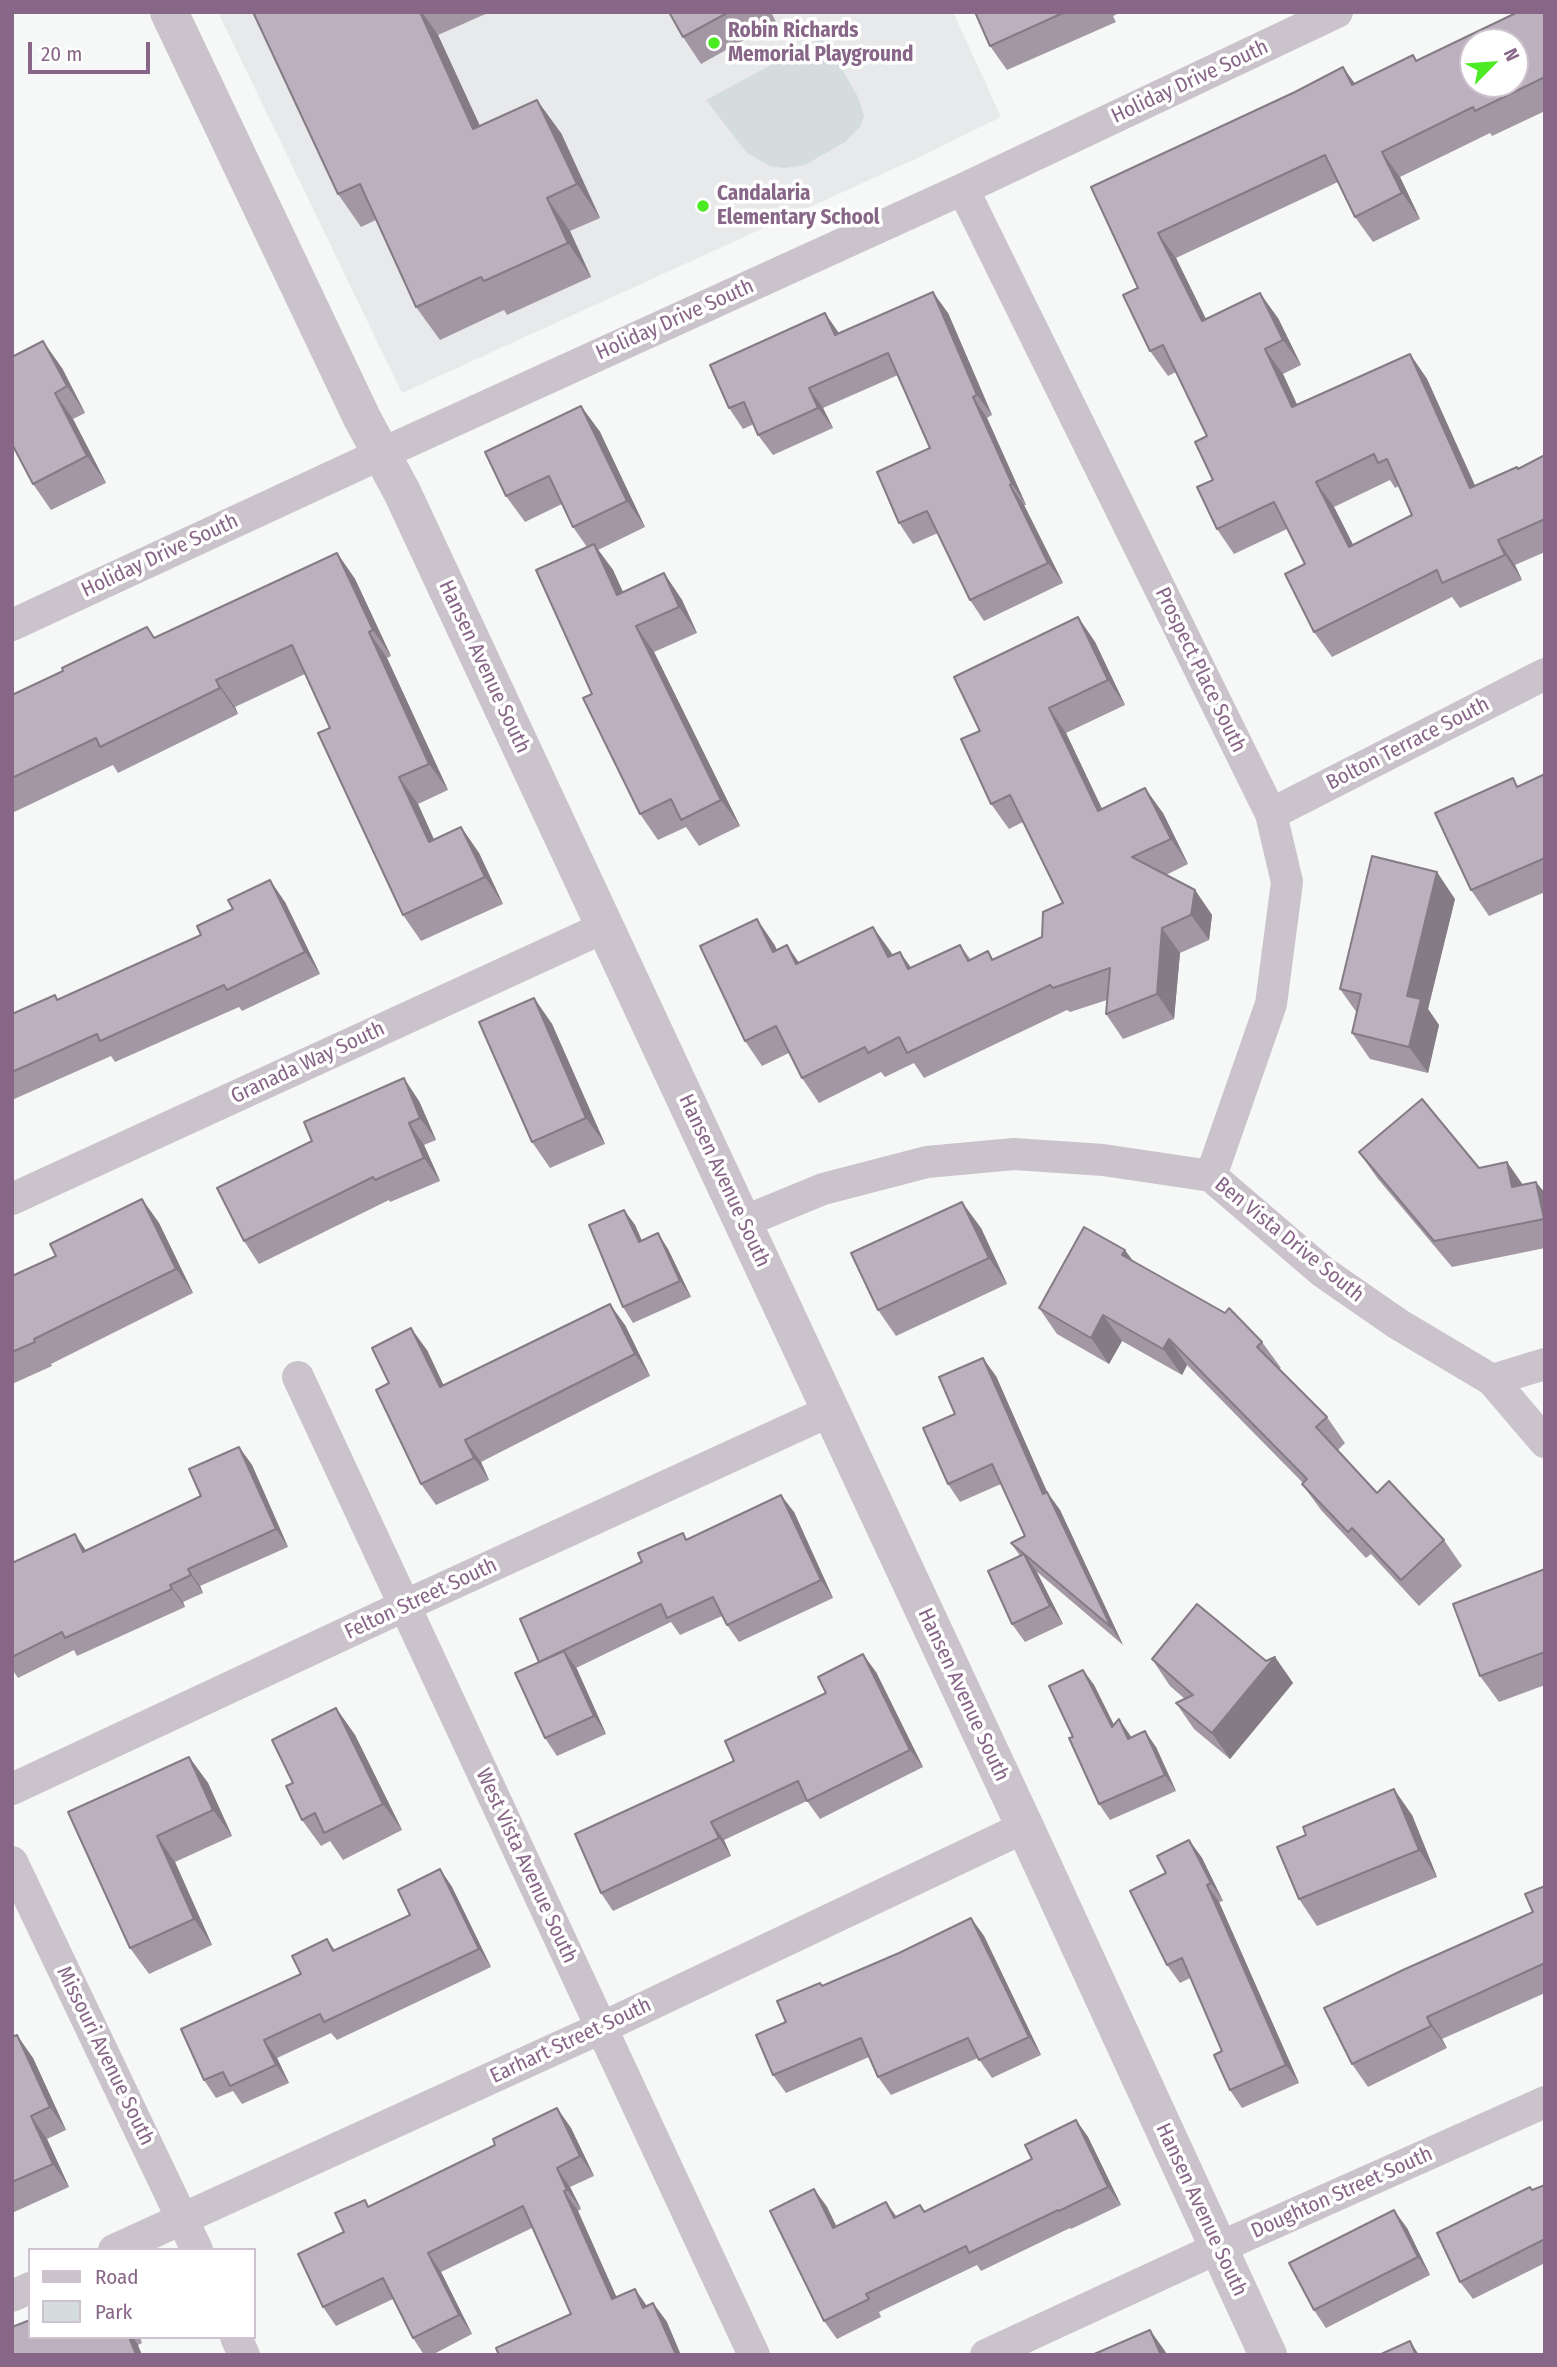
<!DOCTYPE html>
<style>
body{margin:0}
#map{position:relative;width:1557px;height:2367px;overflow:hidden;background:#f5f8f7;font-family:"Fira Sans Condensed",sans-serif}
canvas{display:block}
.frame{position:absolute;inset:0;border:14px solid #876687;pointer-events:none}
.legend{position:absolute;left:28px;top:2248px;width:228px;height:91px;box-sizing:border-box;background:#fff;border:2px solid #cfc2cf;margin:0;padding:9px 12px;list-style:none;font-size:21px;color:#876687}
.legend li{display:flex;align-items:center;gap:14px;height:35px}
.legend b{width:35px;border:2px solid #cfc2cf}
.north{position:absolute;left:1459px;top:28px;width:70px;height:70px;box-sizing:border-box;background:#fff;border:2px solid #cfc2cf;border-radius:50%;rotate:65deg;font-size:19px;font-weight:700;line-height:28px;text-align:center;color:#876687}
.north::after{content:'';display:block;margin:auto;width:24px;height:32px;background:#4bea23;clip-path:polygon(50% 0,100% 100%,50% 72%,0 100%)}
.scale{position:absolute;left:28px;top:42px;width:122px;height:32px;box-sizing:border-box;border:4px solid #876687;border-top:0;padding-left:9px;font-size:21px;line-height:24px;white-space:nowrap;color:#876687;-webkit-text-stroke:5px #fff;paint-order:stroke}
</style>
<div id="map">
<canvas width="1557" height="2367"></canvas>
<div class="frame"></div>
<ul class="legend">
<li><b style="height:9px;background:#cbc3cb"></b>Road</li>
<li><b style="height:19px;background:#d4dcdd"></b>Park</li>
</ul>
<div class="north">N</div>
<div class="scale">20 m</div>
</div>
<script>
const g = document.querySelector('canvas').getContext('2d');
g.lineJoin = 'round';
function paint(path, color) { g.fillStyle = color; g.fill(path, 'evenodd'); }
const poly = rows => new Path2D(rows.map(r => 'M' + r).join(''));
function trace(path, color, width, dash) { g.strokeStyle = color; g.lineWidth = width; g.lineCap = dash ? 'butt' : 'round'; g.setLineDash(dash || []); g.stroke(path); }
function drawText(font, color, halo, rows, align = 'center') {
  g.font = font + ' "Fira Sans Condensed",sans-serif'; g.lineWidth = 7; g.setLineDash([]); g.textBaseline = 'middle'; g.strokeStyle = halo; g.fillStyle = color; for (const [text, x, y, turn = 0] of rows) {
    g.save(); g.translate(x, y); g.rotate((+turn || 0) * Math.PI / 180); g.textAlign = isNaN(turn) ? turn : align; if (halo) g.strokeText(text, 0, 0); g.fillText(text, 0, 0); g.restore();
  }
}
paint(poly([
 [218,12,262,12,445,319,590,277,570,231,600,217,497,176,428,12,953,12,1001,117,926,154,402,393]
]), '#e8e9ea');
paint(poly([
 [823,37,858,97,864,116,860,127,845,142,805,165,783,168,770,166,747,153,706,100]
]), '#d4dcdd');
trace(poly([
 [963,189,1271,814,1287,882,1271,1004,1211,1176],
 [12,625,381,454,963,189,1337,12],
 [1271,814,1545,674],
 [12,1199,605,927],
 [743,1222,823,1189,927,1162,1014,1154,1103,1160,1211,1176,1323,1272,1398,1324,1492,1380,1545,1442],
 [298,1377,754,2355],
 [1492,1380,1545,1364],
 [12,1789,404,1606,830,1411],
 [12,1862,197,2250],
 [114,2250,601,2028,1025,1827],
 [12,2296,30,2288],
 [236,2337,244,2355],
 [986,2355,1218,2248,1545,2102]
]), '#cbc3cb', 32);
trace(poly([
 [169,12,362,418,402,492,1025,1827,1268,2355]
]), '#cbc3cb', 38);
paint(poly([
 [253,12,490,12,438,35,480,126,561,133,600,218,570,231,591,277,507,315,504,310,440,340,416,307,376,220,361,227,338,194],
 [669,12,771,12,776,22,701,64,683,37],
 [975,12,1121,12,1113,16,1116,22,1007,70,990,46],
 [1545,12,1545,111,1492,136,1490,133,1400,177,1420,219,1373,242,1355,217,1338,182,1176,258,1206,319,1278,318,1301,365,1283,374,1297,404,1410,354,1427,379,1475,485,1519,469,1545,455,1545,552,1515,565,1522,580,1460,608,1452,597,1332,657,1314,632,1305,564,1287,529,1234,554,1217,529,1213,480,1207,436,1176,372,1168,376,1150,351,1138,288,1091,187,1355,83,1413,55,1417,61],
 [1390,480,1395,488,1399,486,1412,515,1353,545,1334,507],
 [825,313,839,333,948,313,992,415,987,418,1026,505,1024,505,1063,583,984,621,970,600,938,533,913,544,899,523,930,448,898,375,823,408,833,428,773,455,758,435,754,424,743,429,729,408],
 [62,368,85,413,73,419,106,483,51,510,33,484,12,444],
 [581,406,600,432,645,527,598,550,613,570,623,592,664,573,682,600,697,633,654,652,740,826,699,846,686,827,658,840,640,814,592,694,587,547,573,527,562,504,525,522,506,496],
 [337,553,355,579,391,656,387,658,448,790,418,804,434,840,461,827,479,853,503,904,421,941,403,915,330,728,305,674,235,707,238,714,118,773,113,765,12,813,12,695,155,638],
 [1078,617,1095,642,1125,705,1066,733,1102,809,1163,813,1188,864,1166,875,1195,890,1212,915,1209,940,1180,953,1174,1019,1123,1039,1106,1014,1107,1000,1070,1012,1067,1010,924,1078,914,1063,885,1077,881,1072,819,1103,802,1078,789,1053,762,1066,745,1041,774,944,777,950,799,963,873,927,892,955,911,968,960,945,971,960,988,951,993,959,1042,937,1063,903,1023,822,1009,829,991,804,980,731],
 [1545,774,1545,892,1489,916,1471,890,1519,787],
 [1455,899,1428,1009,1439,1025,1428,1073,1370,1059,1352,1033,1357,1013,1340,989],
 [285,902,320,974,242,1011,239,1007,115,1062,111,1056,12,1100,12,1014,55,995,58,999],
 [534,998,552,1024,605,1144,550,1168,532,1142],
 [419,1101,436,1140,424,1145,440,1181,390,1202,389,1200,259,1264,244,1241],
 [1359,1152,1479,1168,1507,1162,1523,1185,1545,1193,1545,1248,1452,1267,1378,1179],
 [142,1199,159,1223,193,1293,51,1364,52,1366,12,1384,12,1276,56,1256],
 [624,1210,635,1225,642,1241,668,1249,691,1297,633,1323,623,1307],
 [981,1228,1007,1284,896,1336,878,1310],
 [1133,1261,1262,1342,1281,1368,1279,1369,1327,1417,1345,1443,1338,1450,1377,1493,1444,1540,1462,1566,1419,1606,1371,1554,1366,1558,1321,1510,1302,1484,1303,1483,1187,1365,1182,1375,1122,1341,1109,1364,1057,1334,1039,1308],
 [625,1325,650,1376,481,1462,489,1480,436,1505,421,1484,389,1383,427,1350,443,1385],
 [996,1376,1047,1492,1060,1510,1123,1645,1036,1571,1063,1624,1025,1642,1012,1624,1020,1556,1011,1543,1025,1536,1001,1484,960,1502,948,1484,955,1414],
 [239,1447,252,1465,288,1547,200,1586,203,1593,183,1602,185,1607,77,1656,74,1650,18,1678,12,1669,12,1562,86,1550,201,1496],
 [794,1512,833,1598,739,1642,727,1625,722,1616,680,1635,671,1622,576,1668,606,1734,557,1756,545,1738,539,1663,642,1562,687,1539],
 [1545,1569,1545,1685,1499,1702,1480,1676],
 [1275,1657,1293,1683,1230,1759,1194,1729,1176,1703,1185,1699,1170,1686,1152,1659,1266,1661],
 [1083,1670,1094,1685,1114,1725,1130,1735,1131,1738,1156,1747,1176,1791,1110,1820,1099,1804,1073,1737],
 [876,1672,923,1767,820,1819,807,1801,724,1840,731,1856,613,1911,601,1893,734,1761],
 [336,1708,355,1735,402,1830,343,1860,330,1841,321,1846,302,1820,293,1783],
 [189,1757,208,1783,232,1836,175,1862,212,1945,149,1974,130,1948,68,1812],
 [1412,1815,1437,1877,1317,1926,1299,1899],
 [1189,1840,1202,1858,1223,1901,1219,1902,1299,2083,1242,2108,1230,2090,1222,2051,1190,1978,1180,1983,1167,1965,1166,1873],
 [440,1869,452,1887,491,1967,337,2040,331,2033,277,2058,289,2083,242,2104,233,2091,216,2098,204,2080,301,1974,327,1939,335,1950,410,1915],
 [1545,1886,1545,1993,1442,2039,1447,2048,1368,2087,1352,2064,1533,1912],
 [971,1918,984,1936,1041,2055,992,2078,978,2058,891,2095,878,2077,869,2057,786,2093,773,2075,786,2022,820,1983,822,1986,899,1953],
 [12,2037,33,2058,66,2130,47,2139,69,2187,12,2213],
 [557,2108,571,2128,594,2176,570,2187,581,2209,578,2211,616,2297,635,2289,647,2306,653,2303,667,2322,571,2314,532,2228,441,2272,472,2334,432,2355,424,2355,413,2338,393,2299,336,2326,323,2307,344,2232],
 [1076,2120,1088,2137,1121,2205,1071,2229,1070,2228,981,2271,977,2265,879,2312,881,2317,837,2339,824,2321,814,2189,827,2207,836,2226,886,2202,897,2217,920,2205,925,2211,1032,2159],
 [1545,2185,1545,2263,1473,2299,1460,2282,1530,2187,1532,2190],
 [1407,2228,1430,2275,1326,2328,1314,2310],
 [30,2337,140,2337,142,2343,138,2345]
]), '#a397a3');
paint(poly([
 [420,12,422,12,438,35,497,163,473,129],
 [1343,67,1361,92,1352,85],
 [537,100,561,133,600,218,577,184],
 [1382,152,1400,177,1420,219,1402,193],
 [547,198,570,231,591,277,568,243],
 [1158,233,1176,258,1219,346,1202,321],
 [933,292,948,313,992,415,977,395],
 [1260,293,1278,318,1301,365,1283,340],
 [825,313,839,334,835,335],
 [43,341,62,368,85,413,67,386],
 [1265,349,1283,374,1309,432,1292,407],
 [1410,354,1427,379,1487,513,1470,488],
 [809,388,823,408,833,428,818,408],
 [55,393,73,419,106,483,87,456],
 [973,397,987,418,1026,505,1012,484],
 [581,406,600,432,645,527,627,501],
 [1316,482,1334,507,1367,572,1349,547],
 [1010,485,1024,505,1063,583,1048,563],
 [1498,540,1515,565,1522,580,1505,555],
 [594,544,613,570,636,621,617,595],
 [337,553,355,579,391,656,373,630],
 [664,573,682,600,697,633,679,607],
 [1078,617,1095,642,1125,705,1108,680],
 [636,626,654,652,740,826,721,800],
 [369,632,387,658,448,790,429,764],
 [216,680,235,707,238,714,220,688],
 [1049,708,1066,733,1115,836,1098,811],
 [399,777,418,804,447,868,429,842],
 [1145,788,1163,813,1188,864,1171,839],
 [461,827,479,853,503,904,485,877],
 [1437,872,1455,899,1428,1009,1439,1025,1428,1073,1409,1047,1407,996],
 [270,880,285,902,320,974,305,952],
 [1195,890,1212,915,1209,940,1191,915],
 [757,919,774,944,790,977,773,952],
 [873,927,891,952,906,982,888,957],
 [1162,928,1180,953,1174,1019,1157,994],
 [787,945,804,970,796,964],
 [900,952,917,976,908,969],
 [534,998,552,1024,605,1144,586,1118],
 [404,1078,419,1101,436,1140,420,1118],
 [409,1123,424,1145,440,1181,424,1158],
 [1507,1162,1525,1188,1512,1187],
 [1536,1182,1545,1193,1545,1220,1544,1219],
 [142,1199,159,1223,193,1293,176,1269],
 [962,1202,981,1228,1007,1284,989,1258],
 [624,1210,635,1225,649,1257,639,1242],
 [658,1233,668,1249,691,1297,680,1281],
 [1125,1250,1144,1276,1122,1255],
 [610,1304,625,1325,650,1376,635,1354],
 [1103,1315,1122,1341,1109,1364,1091,1338],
 [411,1328,427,1350,455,1409,440,1387],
 [1169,1339,1187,1365,1182,1375,1163,1349],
 [983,1358,996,1376,1056,1512,1043,1494],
 [465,1440,481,1462,489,1480,474,1458],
 [239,1447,252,1465,288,1547,276,1529],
 [1047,1492,1060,1510,1123,1645,1111,1627],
 [781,1495,794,1512,833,1598,821,1580],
 [75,1534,87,1552,83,1552],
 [1024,1554,1037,1572,1063,1624,1050,1606],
 [188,1569,200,1586,203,1593,191,1575],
 [170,1585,183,1602,185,1607,172,1589],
 [564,1651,577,1669,606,1734,594,1716],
 [863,1654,876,1672,923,1767,910,1750],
 [1275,1657,1293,1683,1230,1759,1212,1733],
 [1083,1670,1094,1685,1123,1743,1112,1727],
 [336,1708,355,1735,402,1830,383,1804],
 [1119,1719,1130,1735,1139,1755,1128,1739],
 [1145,1731,1156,1747,1176,1791,1165,1775],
 [189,1757,208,1783,232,1836,213,1810],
 [1394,1789,1412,1815,1437,1877,1419,1850],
 [711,1822,724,1840,731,1856,719,1838],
 [157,1836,175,1862,212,1945,194,1919],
 [1189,1840,1202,1858,1223,1901,1211,1883],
 [440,1869,452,1887,491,1967,479,1949],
 [1207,1885,1219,1902,1299,2083,1286,2065],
 [971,1918,984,1936,1041,2055,1029,2037],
 [1427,2017,1442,2039,1447,2048,1431,2026],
 [17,2035,33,2058,66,2130,50,2107],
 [264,2040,277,2058,289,2083,276,2065],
 [557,2108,571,2128,594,2176,580,2156],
 [31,2116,47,2139,69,2187,53,2164],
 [1076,2120,1088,2137,1121,2205,1108,2187],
 [557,2168,570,2187,581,2209,567,2190],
 [814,2189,827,2207,846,2246,833,2228],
 [564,2191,578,2211,626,2318,612,2299],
 [886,2202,898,2220,894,2218],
 [1394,2210,1407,2228,1430,2275,1418,2257],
 [428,2253,441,2272,472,2334,459,2315],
 [635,2289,648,2308,643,2308],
 [653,2303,667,2322,681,2355,676,2355],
 [1150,2330,1165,2351,1167,2355,1161,2355],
 [129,2337,133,2337,138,2345,142,2355,136,2355],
 [1410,2341,1419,2355,1416,2355]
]), '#847b85');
const building = poly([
 [253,12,420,12,473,129,537,100,577,184,547,198,568,243,484,281,481,277,416,307,360,184,338,194,253,12],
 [669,12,729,12,683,37,669,12],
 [975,12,1065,12,990,46,975,12],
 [1518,12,1545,12,1545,77,1475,111,1473,107,1382,152,1402,193,1355,217,1325,155,1158,233,1202,321,1260,293,1283,340,1265,349,1292,407,1410,354,1470,488,1517,467,1518,469,1545,455,1545,519,1498,540,1505,555,1442,583,1437,570,1314,632,1285,574,1305,564,1274,502,1217,529,1197,487,1213,480,1195,442,1207,436,1163,345,1150,351,1123,295,1138,288,1091,187,1295,92,1343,67,1352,85,1413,55,1416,61,1518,12],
 [1473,42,1515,42,1515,84,1473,84,1473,42],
 [1374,454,1378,463,1387,459,1412,515,1349,547,1316,482,1374,454],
 [933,292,977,395,973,397,1012,484,1010,485,1048,563,970,600,927,511,899,523,877,472,930,448,888,353,809,388,818,408,758,435,744,402,729,408,710,365,825,313,835,335,933,292],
 [43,341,67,386,55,393,87,456,33,484,12,444,12,357,43,341],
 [581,406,627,501,573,527,549,476,506,496,485,452,581,406],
 [594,544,617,595,664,573,679,607,636,626,721,800,681,820,671,799,640,814,583,698,592,694,536,570,594,544],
 [337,553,373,630,369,632,429,764,399,777,429,842,461,827,485,877,403,915,318,733,330,728,292,645,216,680,220,688,100,747,96,738,12,778,12,695,63,671,62,668,147,627,154,638,337,553],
 [1078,617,1108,680,1049,708,1098,811,1145,788,1171,839,1132,857,1195,890,1191,915,1162,928,1157,994,1106,1014,1110,968,1053,988,1050,985,907,1053,899,1037,868,1053,865,1047,802,1078,776,1026,745,1041,700,946,757,919,773,952,787,945,796,964,873,927,888,957,900,952,908,969,960,945,968,961,988,951,992,960,1042,937,1043,912,1063,903,1010,795,991,804,961,739,980,731,954,677,1078,617],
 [1545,774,1545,858,1471,890,1435,813,1513,778,1517,787,1545,774],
 [1372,856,1437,872,1407,996,1421,999,1409,1047,1352,1033,1361,994,1340,989,1372,856],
 [270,880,305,952,227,990,224,985,100,1041,97,1034,12,1072,12,1014,55,995,57,1000,201,935,197,926,233,909,228,900,270,880],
 [534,998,586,1118,532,1142,479,1022,534,998],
 [404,1078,420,1118,409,1123,424,1158,375,1180,373,1177,244,1241,217,1188,312,1141,304,1122,404,1078],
 [1422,1099,1479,1168,1507,1162,1512,1187,1536,1182,1544,1219,1434,1241,1359,1152,1422,1099],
 [142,1199,176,1269,34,1339,35,1342,12,1352,12,1276,56,1256,50,1244,142,1199],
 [962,1202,989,1258,878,1310,851,1253,962,1202],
 [624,1210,639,1242,658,1233,680,1281,623,1307,589,1225,624,1210],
 [1084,1227,1125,1250,1122,1255,1225,1313,1229,1308,1262,1342,1257,1347,1327,1417,1316,1427,1377,1493,1389,1481,1444,1540,1401,1580,1352,1528,1348,1532,1302,1484,1307,1479,1169,1339,1163,1349,1103,1315,1091,1338,1039,1308,1084,1227],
 [610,1304,635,1354,465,1440,474,1458,421,1484,376,1390,389,1383,372,1348,411,1328,440,1387,610,1304],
 [983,1358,1043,1494,1047,1492,1111,1627,1011,1543,1025,1536,992,1464,948,1484,923,1428,955,1414,939,1377,983,1358],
 [239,1447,276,1529,188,1569,191,1575,170,1585,172,1589,65,1638,62,1632,12,1657,12,1563,75,1534,83,1552,201,1496,189,1469,239,1447],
 [781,1495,821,1580,727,1625,713,1597,667,1618,661,1604,539,1662,520,1619,642,1562,638,1553,683,1533,686,1540,781,1495],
 [1024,1554,1050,1606,1012,1624,988,1571,1024,1554],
 [1545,1569,1545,1652,1480,1676,1453,1604,1545,1569],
 [1197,1604,1266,1661,1275,1657,1212,1733,1176,1703,1193,1695,1152,1659,1197,1604],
 [564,1651,594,1716,545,1738,515,1673,564,1651],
 [863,1654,910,1750,807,1801,798,1781,711,1822,719,1838,601,1893,575,1834,734,1761,725,1741,826,1693,818,1677,863,1654],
 [1083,1670,1112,1727,1119,1719,1128,1739,1145,1731,1165,1775,1099,1804,1069,1738,1073,1737,1049,1686,1083,1670],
 [336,1708,383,1804,324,1833,315,1813,302,1820,286,1786,293,1783,272,1740,336,1708],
 [189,1757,213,1810,157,1836,194,1919,130,1948,68,1812,189,1757],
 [1394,1789,1419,1850,1299,1899,1277,1847,1306,1835,1303,1827,1394,1789],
 [1189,1840,1211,1883,1207,1885,1286,2065,1230,2090,1214,2055,1222,2051,1182,1958,1167,1965,1130,1891,1166,1873,1157,1856,1189,1840],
 [440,1869,479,1949,324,2022,320,2014,264,2040,276,2065,230,2086,223,2072,204,2080,181,2029,301,1974,292,1956,327,1939,333,1951,410,1915,398,1890,440,1869],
 [1545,1886,1545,1963,1427,2017,1431,2026,1352,2064,1324,2008,1403,1970,1533,1912,1525,1894,1545,1886],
 [971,1918,1029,2037,979,2060,968,2038,878,2077,861,2038,773,2075,756,2035,786,2022,777,2001,820,1983,822,1986,899,1953,971,1918],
 [17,2035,50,2107,31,2116,53,2164,12,2182,12,2037,17,2035],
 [557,2108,580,2156,557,2168,567,2190,564,2191,612,2299,635,2289,643,2308,653,2303,676,2355,499,2355,496,2348,571,2314,523,2206,428,2253,459,2315,413,2338,383,2278,323,2307,298,2254,344,2232,335,2213,365,2200,368,2207,495,2145,493,2139,557,2108],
 [1076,2120,1108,2187,1059,2211,1058,2210,969,2253,966,2246,866,2294,869,2299,824,2321,770,2211,814,2189,833,2228,886,2202,894,2218,920,2205,924,2212,1032,2159,1025,2145,1076,2120],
 [1545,2185,1545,2239,1460,2282,1437,2233,1530,2187,1532,2190,1545,2185],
 [1394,2210,1418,2257,1314,2310,1289,2263,1394,2210],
 [30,2320,30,2337,129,2337,136,2355,12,2355,12,2327,30,2320],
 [1150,2330,1161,2355,1092,2355,1150,2330],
 [1410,2341,1416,2355,1379,2355,1410,2341]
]);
paint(building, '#bdb0be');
trace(building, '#847b85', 2);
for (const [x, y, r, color] of [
 [714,43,7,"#4bea23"],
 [703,206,7,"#4bea23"]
]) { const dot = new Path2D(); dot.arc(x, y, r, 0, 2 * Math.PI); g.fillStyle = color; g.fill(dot); trace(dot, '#fff', 2.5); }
drawText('bold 21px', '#876687', '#fff', [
 ["Robin Richards",728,31],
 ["Memorial Playground",728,55],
 ["Candalaria",717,194],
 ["Elementary School",717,218]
], 'left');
drawText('21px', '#876687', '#fff', [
 ["Holiday Drive South",1190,82,-25],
 ["Holiday Drive South",675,320,-24],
 ["Holiday Drive South",160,556,-25],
 ["Hansen Avenue South",484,667,65],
 ["Prospect Place South",1200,670,64],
 ["Bolton Terrace South",1408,744,-27],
 ["Granada Way South",308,1063,-25],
 ["Hansen Avenue South",724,1181,65],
 ["Ben Vista Drive South",1289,1240,39],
 ["Felton Street South",421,1599,-25],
 ["Hansen Avenue South",963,1695,65],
 ["West Vista Avenue South",526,1866,65],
 ["Earhart Street South",571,2041,-25],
 ["Missouri Avenue South",105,2056,64],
 ["Doughton Street South",1342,2193,-24],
 ["Hansen Avenue South",1201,2210,65]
]);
</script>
